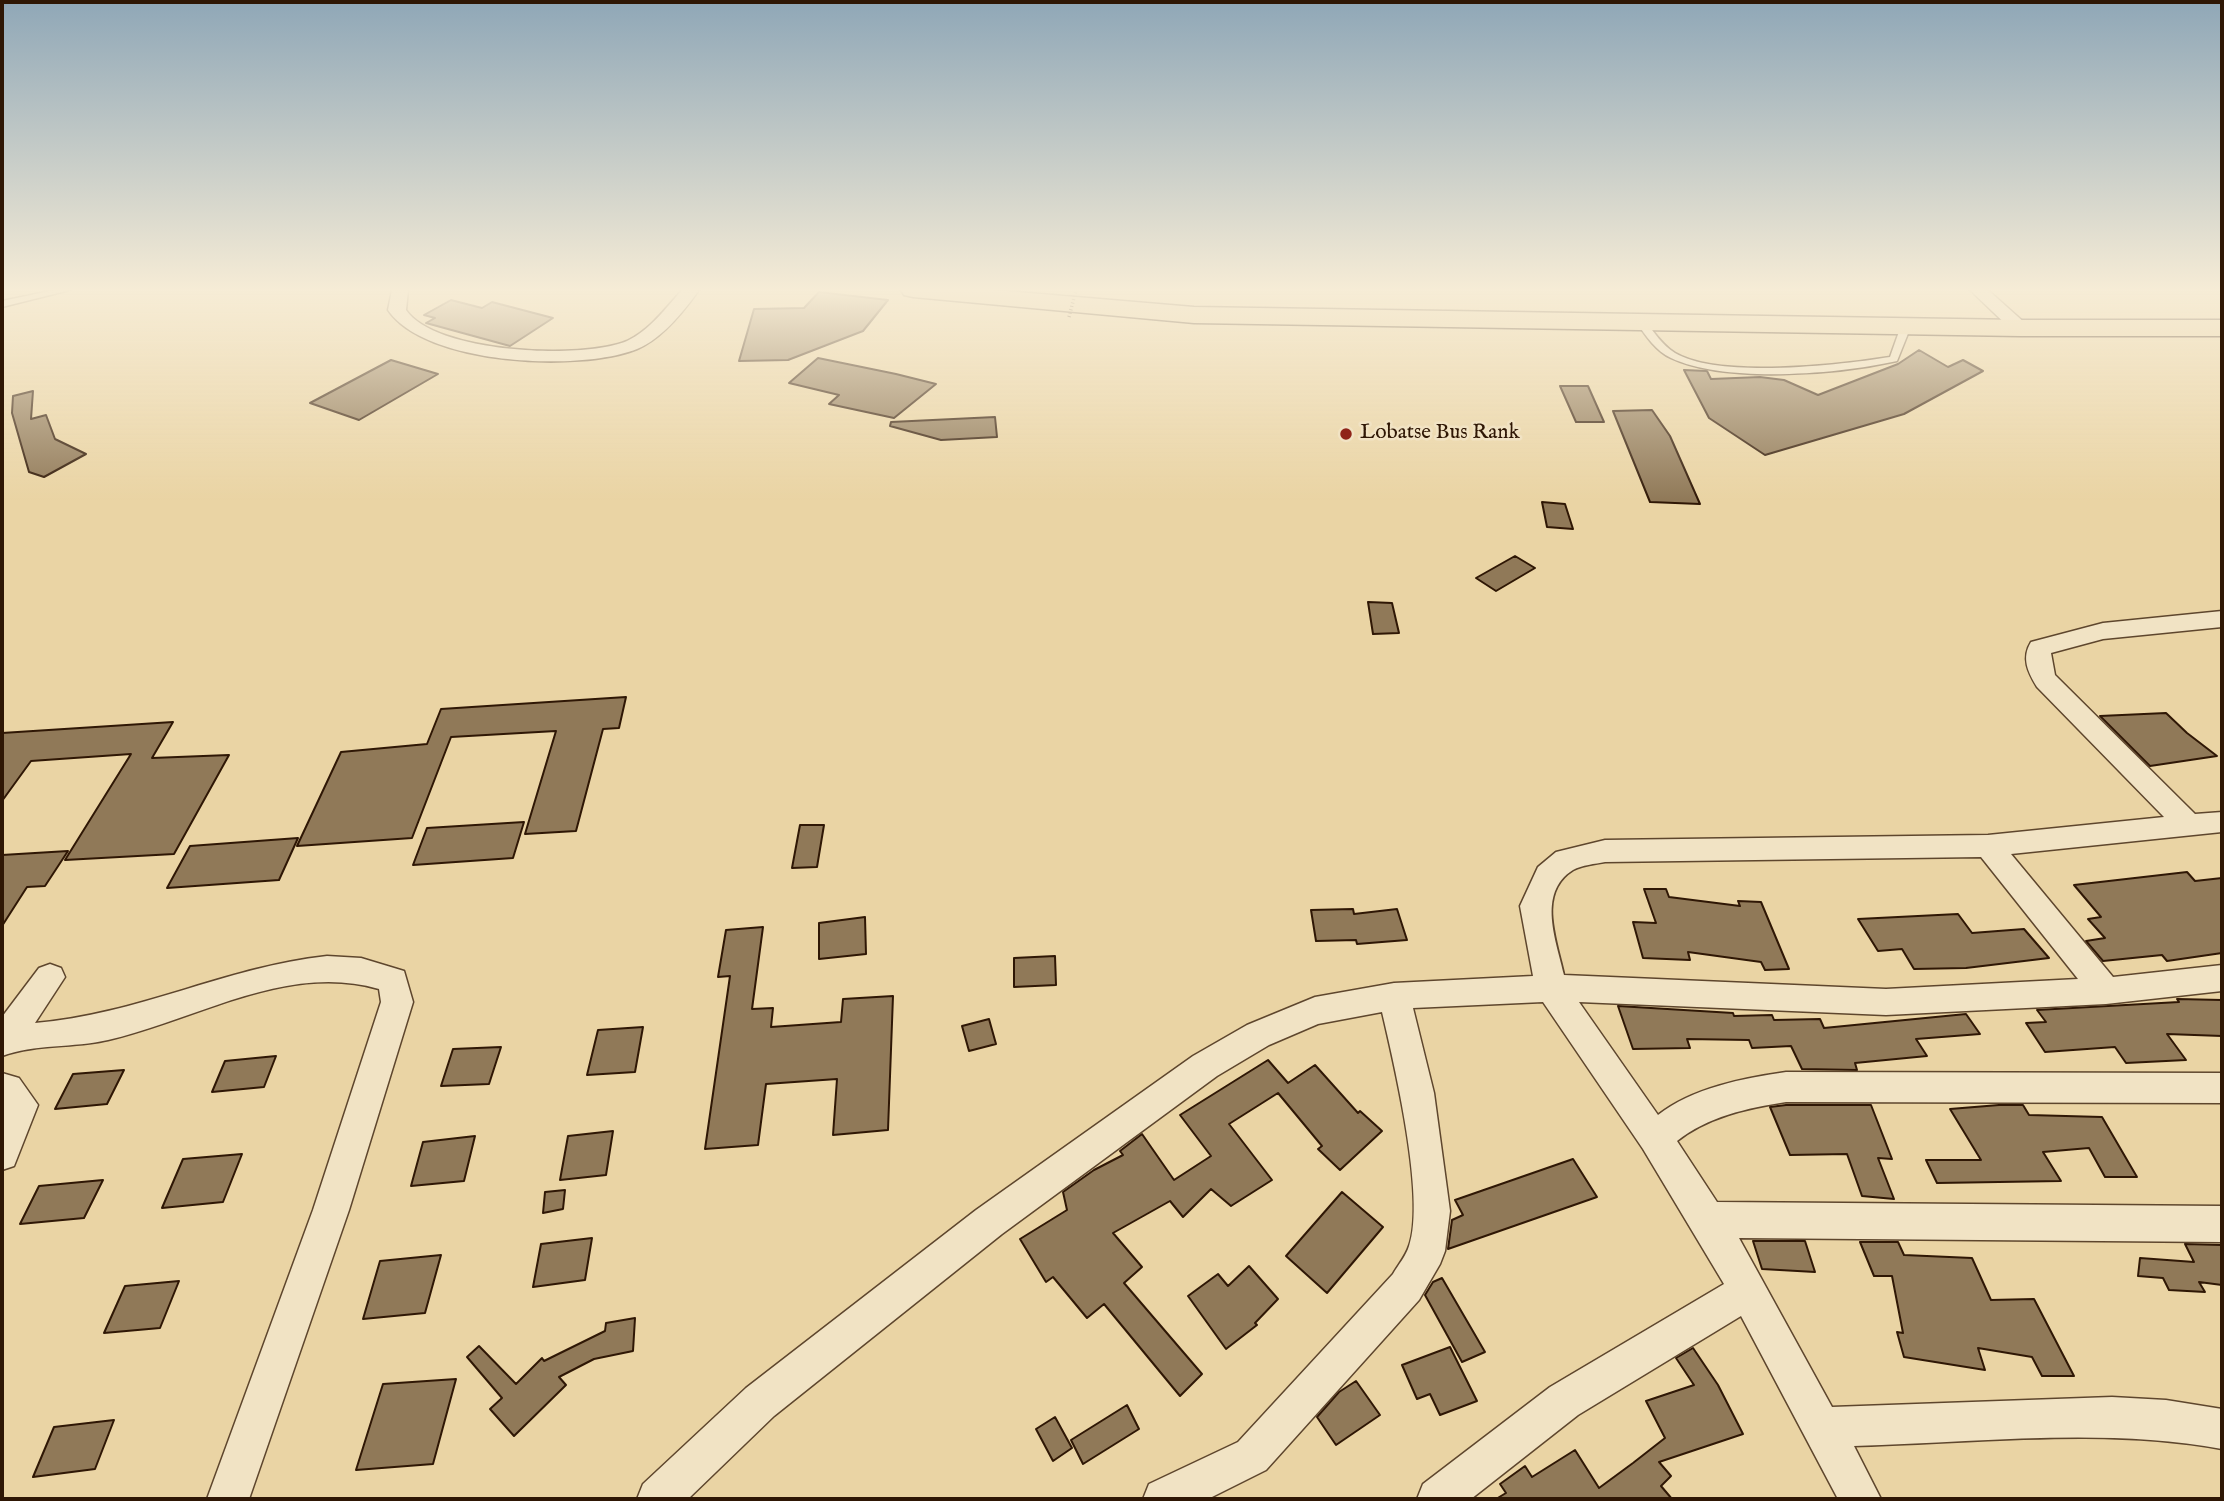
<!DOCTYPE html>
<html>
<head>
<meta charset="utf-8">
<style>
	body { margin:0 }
	#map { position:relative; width:2224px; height:1501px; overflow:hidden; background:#ead4a4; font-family:"IM FELL English",serif }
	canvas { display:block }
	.frame { position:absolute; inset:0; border:4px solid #2f1705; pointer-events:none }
</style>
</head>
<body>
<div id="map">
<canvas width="2224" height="1501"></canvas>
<div class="frame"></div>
</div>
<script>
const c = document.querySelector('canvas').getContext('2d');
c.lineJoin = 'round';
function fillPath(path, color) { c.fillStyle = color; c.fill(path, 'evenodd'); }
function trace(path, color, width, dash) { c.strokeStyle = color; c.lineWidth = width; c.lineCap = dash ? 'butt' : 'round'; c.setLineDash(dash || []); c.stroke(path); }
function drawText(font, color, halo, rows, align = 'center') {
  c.font = font + ' "IM FELL English",serif'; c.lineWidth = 5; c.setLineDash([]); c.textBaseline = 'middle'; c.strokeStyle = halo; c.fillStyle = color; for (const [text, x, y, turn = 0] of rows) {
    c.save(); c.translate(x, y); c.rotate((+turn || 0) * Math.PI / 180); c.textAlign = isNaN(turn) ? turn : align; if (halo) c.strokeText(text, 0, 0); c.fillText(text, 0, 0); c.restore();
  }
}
const building = new Path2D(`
	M 819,292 L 888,300 L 863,331 L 788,360 L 739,361 L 754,309 L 804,308 Z
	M 451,300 L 482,308 L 492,302 L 553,318 L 510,346 L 426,323 L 435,318 L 424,315 Z
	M 1919,350 L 1948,367 L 1963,360 L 1983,371 L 1904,414 L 1765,455 L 1709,418 L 1684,370 L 1707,371 L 1711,379 L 1760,377 L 1784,380 L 1818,395 L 1898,364 Z
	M 818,358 L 896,374 L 936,384 L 894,418 L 829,404 L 839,395 L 789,383 Z
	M 391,360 L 438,374 L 359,420 L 310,403 Z
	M 1560,386 L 1588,386 L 1604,422 L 1576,422 Z
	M 33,391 L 31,419 L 46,415 L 55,439 L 86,454 L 44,477 L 29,472 L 12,413 L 13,396 Z
	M 1652,410 L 1670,436 L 1700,504 L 1650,502 L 1613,411 Z
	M 995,417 L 997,437 L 941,440 L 890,426 L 891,422 Z
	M 1542,502 L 1565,504 L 1573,529 L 1547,527 Z
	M 1515,556 L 1535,568 L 1496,591 L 1476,578 Z
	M 1368,602 L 1392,603 L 1399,633 L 1373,634 Z
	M 626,697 L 619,728 L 603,729 L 576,831 L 525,834 L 556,731 L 451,737 L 412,838 L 297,846 L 341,752 L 427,744 L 441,709 Z
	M 2166,713 L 2187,733 L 2217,756 L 2150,766 L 2100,716 Z
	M 173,722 L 152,758 L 229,755 L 174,854 L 65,860 L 131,754 L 31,761 L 2,801 L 2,733 Z
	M 524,822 L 513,858 L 413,865 L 427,828 Z
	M 800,825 L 824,825 L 817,867 L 792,868 Z
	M 298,838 L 279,880 L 167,888 L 190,846 Z
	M 68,851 L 45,886 L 27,887 L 2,926 L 2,855 Z
	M 2187,872 L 2195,881 L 2222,878 L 2222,953 L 2167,961 L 2162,955 L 2103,961 L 2086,941 L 2105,938 L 2088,919 L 2101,917 L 2074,885 Z
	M 1644,889 L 1666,889 L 1669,897 L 1740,906 L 1738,901 L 1761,902 L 1789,969 L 1765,970 L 1761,962 L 1688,952 L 1690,960 L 1643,958 L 1633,922 L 1656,923 Z
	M 1353,909 L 1354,914 L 1397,909 L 1407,940 L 1357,944 L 1356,940 L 1316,941 L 1311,910 Z
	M 1958,914 L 1972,933 L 2024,929 L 2049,958 L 1966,968 L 1914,969 L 1902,949 L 1878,951 L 1858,919 Z
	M 865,917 L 866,954 L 819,959 L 819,923 Z
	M 763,927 L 752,1009 L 773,1008 L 771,1027 L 841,1022 L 843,999 L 893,996 L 888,1130 L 833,1135 L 837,1079 L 766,1084 L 758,1145 L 705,1149 L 730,976 L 718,977 L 726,930 Z
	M 1055,956 L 1056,985 L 1014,987 L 1014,958 Z
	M 2177,999 L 2222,1000 L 2222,1036 L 2167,1034 L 2186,1060 L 2126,1063 L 2115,1047 L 2045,1052 L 2026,1023 L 2046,1022 L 2037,1010 L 2179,1002 Z
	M 1618,1006 L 1733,1013 L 1734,1016 L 1772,1015 L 1774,1020 L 1820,1019 L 1824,1028 L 1966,1014 L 1980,1034 L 1916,1039 L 1927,1056 L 1855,1063 L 1857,1070 L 1802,1069 L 1791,1046 L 1752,1048 L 1749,1040 L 1687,1039 L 1690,1048 L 1633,1049 Z
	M 989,1019 L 996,1044 L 969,1051 L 962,1026 Z
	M 643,1027 L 635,1072 L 587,1075 L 598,1030 Z
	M 501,1047 L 489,1084 L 441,1086 L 453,1049 Z
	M 276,1056 L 264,1087 L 212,1092 L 225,1061 Z
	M 1268,1060 L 1288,1083 L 1315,1065 L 1358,1113 L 1360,1111 L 1382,1131 L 1340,1170 L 1318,1149 L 1322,1146 L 1278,1093 L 1229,1124 L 1272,1180 L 1231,1206 L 1211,1189 L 1183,1217 L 1170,1201 L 1113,1233 L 1142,1267 L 1124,1283 L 1202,1374 L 1180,1396 L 1104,1304 L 1087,1318 L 1053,1277 L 1046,1282 L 1020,1239 L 1067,1210 L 1063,1192 L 1094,1170 L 1123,1155 L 1120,1151 L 1142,1134 L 1174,1180 L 1211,1156 L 1180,1115 Z
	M 124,1070 L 107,1104 L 55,1109 L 73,1074 Z
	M 1786,1105 L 1871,1105 L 1892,1159 L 1878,1158 L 1894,1199 L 1862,1196 L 1847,1154 L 1790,1155 L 1770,1107 Z
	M 1999,1105 L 2023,1105 L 2029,1115 L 2102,1117 L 2137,1177 L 2105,1177 L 2089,1148 L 2043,1152 L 2061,1181 L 1937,1183 L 1926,1160 L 1981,1160 L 1950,1109 Z
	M 613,1131 L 606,1175 L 560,1180 L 568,1136 Z
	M 475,1136 L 464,1181 L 411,1186 L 423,1142 Z
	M 242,1154 L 223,1202 L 162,1208 L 183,1159 Z
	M 1573,1159 L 1597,1197 L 1448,1249 L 1452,1220 L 1463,1215 L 1455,1200 Z
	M 103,1180 L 84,1218 L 20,1224 L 39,1186 Z
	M 565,1190 L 563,1209 L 543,1213 L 545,1192 Z
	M 1342,1192 L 1383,1227 L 1327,1293 L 1286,1256 Z
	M 592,1238 L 585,1280 L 533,1287 L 541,1244 Z
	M 1753,1241 L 1805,1241 L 1815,1272 L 1762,1269 Z
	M 1860,1242 L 1898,1242 L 1904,1255 L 1972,1258 L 1991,1300 L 2034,1299 L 2074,1376 L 2042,1376 L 2032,1357 L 1978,1348 L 1985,1370 L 1904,1357 L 1897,1332 L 1903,1333 L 1892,1276 L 1874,1276 Z
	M 2185,1244 L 2222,1245 L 2222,1285 L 2199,1282 L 2205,1292 L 2169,1290 L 2163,1278 L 2138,1276 L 2140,1258 L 2194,1262 Z
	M 441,1255 L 425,1313 L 363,1319 L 380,1261 Z
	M 1249,1266 L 1278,1299 L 1255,1323 L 1257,1325 L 1226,1349 L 1188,1296 L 1218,1274 L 1228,1286 Z
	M 1442,1278 L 1485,1352 L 1462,1362 L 1425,1295 L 1433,1282 Z
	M 179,1281 L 160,1328 L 104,1333 L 125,1286 Z
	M 635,1318 L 633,1351 L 594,1359 L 559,1377 L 566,1385 L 514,1436 L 490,1409 L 502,1398 L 467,1357 L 479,1346 L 516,1384 L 542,1358 L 544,1361 L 605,1331 L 606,1323 Z
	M 1450,1347 L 1477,1401 L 1440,1415 L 1430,1394 L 1417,1399 L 1402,1365 Z
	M 1693,1348 L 1718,1385 L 1743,1434 L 1659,1462 L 1671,1476 L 1661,1486 L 1672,1499 L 1496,1499 L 1506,1493 L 1500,1484 L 1525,1466 L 1532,1477 L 1575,1450 L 1599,1488 L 1633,1463 L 1665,1438 L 1646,1401 L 1694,1385 L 1676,1358 Z
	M 456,1379 L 433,1464 L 356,1470 L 383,1384 Z
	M 1356,1381 L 1380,1415 L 1336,1445 L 1317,1417 L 1339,1392 Z
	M 1127,1405 L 1139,1429 L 1083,1464 L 1071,1440 Z
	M 1055,1417 L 1072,1448 L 1053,1461 L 1036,1429 Z
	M 114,1420 L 95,1469 L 33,1477 L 54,1427 Z`);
fillPath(building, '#907958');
trace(building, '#2f1705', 2);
const lane = new Path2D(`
	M 55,290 L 70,290 L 2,307 L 2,301 Z
	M 1639,321 L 1645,321 C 1654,332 1662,345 1675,353 C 1719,379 1840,365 1890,357 L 1901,326 L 1906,323 L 1911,326 L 1897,361 C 1839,374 1726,384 1671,358 C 1656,351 1646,336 1637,323 Z`);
const street = new Path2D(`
	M 392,290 L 408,290 L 406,310 C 435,353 582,360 627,341 C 650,330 666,308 682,290 L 699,290 C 684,311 662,339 637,349 C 580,372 425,365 388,310 Z
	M 1970,290 L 1988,290 L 2026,324 L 2029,328 L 2026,332 L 2014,332 Z
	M 2222,611 L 2222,627 L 2103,639 L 2051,653 L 2055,675 L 2195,814 L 2222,812 L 2222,832 L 2011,854 L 2113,977 L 2222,965 L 2222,991 L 2106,1004 L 1886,1015 L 1579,1002 L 1658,1115 C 1692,1088 1744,1078 1786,1072 L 2222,1073 L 2222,1103 L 1786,1102 C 1747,1108 1707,1117 1677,1141 L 1717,1202 L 2222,1206 L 2222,1242 L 1739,1238 L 1832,1407 L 2112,1397 L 2166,1400 L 2222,1409 L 2222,1449 C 2102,1427 1975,1443 1854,1446 L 1881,1499 L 1838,1499 L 1741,1316 L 1578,1415 L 1471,1499 L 1417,1499 L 1423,1484 L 1550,1387 L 1724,1284 L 1643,1149 L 1543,1002 L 1413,1008 L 1434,1093 L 1450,1211 L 1445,1251 L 1440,1264 L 1419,1300 L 1266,1470 L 1208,1499 L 1143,1499 L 1149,1484 L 1238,1442 L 1393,1274 C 1398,1265 1406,1256 1409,1246 C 1426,1199 1394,1063 1382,1012 L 1318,1024 L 1269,1045 L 1217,1076 L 1002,1234 L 774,1416 L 688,1499 L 637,1499 L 643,1484 L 746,1388 L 976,1210 L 1193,1056 L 1247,1025 L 1315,997 L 1394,983 L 1533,976 L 1520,906 L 1538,867 L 1556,852 L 1605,840 L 1988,835 L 2164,817 L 2037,687 C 2028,672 2021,658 2031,642 L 2103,623 ZM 1981,857 L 2078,979 L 1886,989 L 1564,975 C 1557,942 1536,893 1573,870 C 1582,865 1595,864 1605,862 Z
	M 327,956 L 361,958 L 404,971 L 413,1002 L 349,1210 L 249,1499 L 207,1499 L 313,1210 L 381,1002 L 379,989 C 287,962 196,1020 108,1040 C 74,1048 34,1044 2,1056 L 2,1017 L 39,968 L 50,964 L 61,968 L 65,977 L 35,1023 C 136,1015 226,967 327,956 Z
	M 2,1073 L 19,1078 L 38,1105 L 14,1166 L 2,1170 Z`);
const primary = new Path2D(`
	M 901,290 L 994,290 L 1194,307 L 2020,320 L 2222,320 L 2222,336 L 2020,336 L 1194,323 L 913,297 L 904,295 Z`);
trace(lane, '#5e462d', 3);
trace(street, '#5e462d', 3);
trace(primary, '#2f1705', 3);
fillPath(lane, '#f1e3c4');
fillPath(street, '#f1e3c4');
fillPath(primary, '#ead4a4');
trace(new Path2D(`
	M 1069,317 L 1076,290`), '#2f1705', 3.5, [1, 2.5]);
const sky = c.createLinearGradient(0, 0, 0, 500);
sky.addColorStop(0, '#8fa7b7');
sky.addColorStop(0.58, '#f6ecd6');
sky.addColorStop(1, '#f6ecd600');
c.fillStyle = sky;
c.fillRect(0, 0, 2224, 500);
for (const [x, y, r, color] of [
	[1346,434,7,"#8f2418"]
]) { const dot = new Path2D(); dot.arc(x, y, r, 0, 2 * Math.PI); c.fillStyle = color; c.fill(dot); trace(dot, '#f1e3c4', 2.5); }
drawText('21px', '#2f1705', '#f1e3c4', [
	["Lobatse Bus Rank",1360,434]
], 'left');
</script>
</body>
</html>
